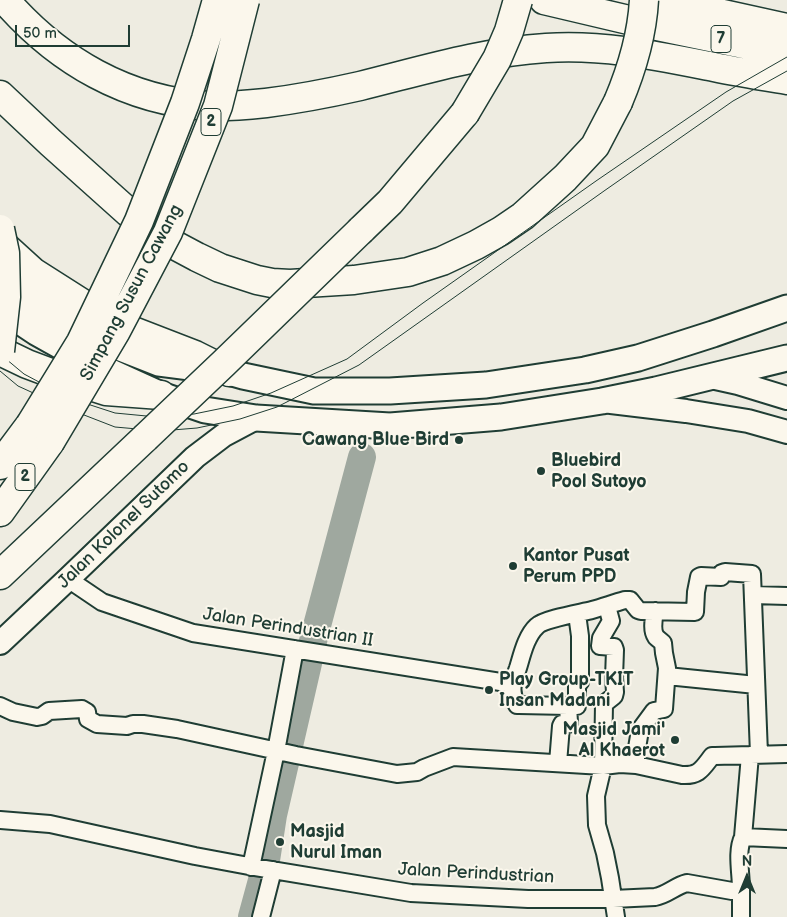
<!DOCTYPE html>
<html>
<head>
<meta charset="utf-8">
<style>
	body { margin:0 }
	#map { position:relative; width:787px; height:917px; overflow:hidden; background:#eeece1; font-family:"Balsamiq Sans",sans-serif }
	canvas { display:block }
	.north { position:absolute; left:722px; top:852px; width:50px; height:50px; -webkit-text-stroke:4px #fbf7ec; paint-order:stroke; rotate:0deg; font-size:14px; font-weight:700; line-height:20px; text-align:center; color:#1f3d34 }
	.north::after { content:''; display:block; margin:auto; width:18px; height:22px; background:#1f3d34; clip-path:polygon(50% 0,100% 100%,50% 72%,0 100%) }
	.scale { position:absolute; left:15px; top:25px; width:115px; height:22px; box-sizing:border-box; border:2px solid #1f3d34; border-top:0; padding-left:6px; font-size:15px; line-height:18px; white-space:nowrap; color:#1f3d34; -webkit-text-stroke:4px #fbf7ec; paint-order:stroke }
</style>
</head>
<body>
<div id="map">
<canvas width="787" height="917"></canvas>
<div class="north">N</div>
<div class="scale">50 m</div>
</div>
<script>
const c = document.querySelector('canvas').getContext('2d');
c.lineJoin = 'round';
function trace(path, color, width, dash) { c.strokeStyle = color; c.lineWidth = width; c.lineCap = dash ? 'butt' : 'round'; c.setLineDash(dash || []); c.stroke(path); }
function drawText(font, color, halo, rows, align = 'center') {
  c.font = font + ' "Balsamiq Sans",sans-serif'; c.lineWidth = 4; c.setLineDash([]); c.textBaseline = 'middle'; c.strokeStyle = halo; c.fillStyle = color; for (const [text, x, y, turn = 0] of rows) {
    c.save(); c.translate(x, y); c.rotate((+turn || 0) * Math.PI / 180); c.textAlign = isNaN(turn) ? turn : align; if (halo) c.strokeText(text, 0, 0); c.fillText(text, 0, 0); c.restore();
  }
}
trace(new Path2D(`
	M 252,917 L 264,873 L 273,815 L 314,637 L 362,457`), '#9fa89f', 28);
const street = new Path2D(`
	M 68,579 L 102,602 L 193,633 L 513,684
	M 753,595 L 787,596
	M 607,606 L 611,621 L 601,638 L 600,646 L 614,647 L 615,650 L 614,678 L 615,692 L 614,696 L 604,704 L 603,766 L 596,796 L 597,825 L 605,853 L 610,878 L 616,917
	M 667,676 L 756,685
	M 0,706 L 13,712 L 37,717 L 42,716 L 49,711 L 82,709 L 87,712 L 88,719 L 97,724 L 127,726 L 133,724 L 143,724 L 177,729 L 296,755 L 397,774 L 417,772 L 424,768 L 453,757 L 603,766 L 620,764 L 636,765 L 682,775 C 699,776 702,769 712,756 L 715,756 L 787,754
	M 568,706 L 577,706 L 577,685 L 580,682 L 580,636 L 577,614
	M 558,763 L 561,726 L 562,724 L 569,724 L 569,722 L 568,706 L 519,705 L 517,705 C 509,691 513,682 518,668 C 522,655 526,636 537,626 C 544,619 580,613 592,610 C 603,607 614,603 625,600 L 630,600 L 638,610 L 641,611 L 695,612 L 696,592 L 699,577 L 701,576 L 721,577 L 722,573 L 725,572 L 752,574 L 759,754
	M 636,765 L 636,754 L 640,730 L 654,711 L 664,709 L 667,668 L 664,653 L 663,643 C 661,641 658,639 656,637 C 651,630 654,618 655,611
	M 0,820 L 50,824 L 195,856 L 254,867 L 411,893 L 528,899 L 613,899 L 655,897 C 667,895 675,886 687,883 L 732,891 L 741,891
	M 743,837 L 787,839
	M 251,867 L 276,751 L 295,649
	M 261,917 L 273,870
	M 741,917 C 741,908 741,898 741,889 C 741,872 736,852 743,837 L 750,755`);
const secondary = new Path2D(`
	M 711,377 L 738,383 L 787,398
	M 611,402 L 686,411 L 748,421 L 787,432
	M 0,643 L 68,579 L 195,457 L 224,435 L 256,418`);
const primary = new Path2D(`
	M 0,279 L 53,315 L 98,339 L 159,363 L 229,372 L 243,376 L 314,391 L 390,391 L 486,385 L 585,370 L 638,358 L 713,334 L 787,308
	M 0,308 L 36,332 L 95,365 L 161,395 L 205,410 L 256,418 L 390,426 L 501,417 L 602,401 L 656,390 L 787,358`);
const highway = new Path2D(`
	M 5,0 C 58,61 127,101 209,106 C 228,107 247,105 266,103 C 298,99 329,93 360,86 C 421,71 482,52 546,48 C 603,44 658,56 714,67 C 738,72 763,76 787,80
	M 544,0 L 633,21 L 787,53
	M 659,0 L 787,28
	M 0,95 L 51,143 L 128,212 L 167,241 L 197,257 L 220,268 L 257,280 L 272,283 L 290,284 L 354,280 L 408,272 L 442,261 L 476,245 L 501,231 L 523,216 L 565,178 L 595,146 L 618,102
	M 361,230 L 390,202 L 465,113
	M 0,242 L 33,272 L 110,321 L 120,326 L 195,355 L 229,372
	M 0,351 L 27,364 L 59,376 L 106,391 L 161,395
	M 0,465 L 30,425
	M 0,512 L 50,442
	M 0,575 L 145,438`);
trace(street, '#1f3d34', 20);
trace(secondary, '#1f3d34', 26);
trace(primary, '#1f3d34', 29);
trace(highway, '#1f3d34', 31);
trace(street, '#fbf7ec', 16);
trace(secondary, '#fbf7ec', 22);
trace(primary, '#fbf7ec', 25);
trace(highway, '#fbf7ec', 28);
trace(new Path2D(`
	M 0,354 L 24,374 L 69,398 L 115,413 L 157,417 L 194,414 L 233,406 L 271,393 L 347,359 L 423,303 L 596,181 L 726,92 L 766,69 L 787,57
	M 0,371 L 18,386 L 66,408 L 115,427 L 160,431 L 197,428 L 240,419 L 277,407 L 359,365 L 604,191 L 733,101 L 787,71`), '#1f3d34', 1);
const highwayBridge = new Path2D(`
	M 618,102 C 632,69 642,36 644,0
	M 465,113 L 497,59 L 509,31 L 518,0
	M 0,229 L 5,253 L 6,297 L 0,351
	M 30,425 L 81,342 L 139,221 L 185,103 L 206,39 L 217,0
	M 145,438 L 224,363 L 361,230
	M 50,442 L 116,331 L 168,232 L 218,106 L 245,0`);
trace(highwayBridge, '#1f3d34', 31, []);
trace(highwayBridge, '#fbf7ec', 28);
for (const [x, y, r, color] of [
	[459,440,5,"#1f3d34"],
	[541,471,5,"#1f3d34"],
	[513,566,5,"#1f3d34"],
	[489,690,5,"#1f3d34"],
	[675,740,5,"#1f3d34"],
	[280,842,5,"#1f3d34"]
]) { const dot = new Path2D(); dot.arc(x, y, r, 0, 2 * Math.PI); c.fillStyle = color; c.fill(dot); trace(dot, '#fbf7ec', 2); }
for (const [x, y, w] of [
	[721,39,20],
	[211,122,20],
	[25,477,20]
]) { const box = new Path2D(); box.roundRect(x - w / 2, y - 13.5, w, 27, 4); c.fillStyle = '#fbf7ec'; c.fill(box); trace(box, '#1f3d34', 1); }
drawText('bold 16px', '#1f3d34', null, [
	["7",721,39],
	["2",211,122],
	["2",25,477]
]);
drawText('18px', '#1f3d34', '#fbf7ec', [
	["Simpang Susun Cawang",132,293,-62],
	["Jalan Kolonel Sutomo",124,525,-44],
	["Jalan Perindustrian II",288,628,9],
	["Jalan Perindustrian",476,874,3]
]);
drawText('bold 18px', '#1f3d34', '#fbf7ec', [
	["Cawang Blue Bird",449,440,"right"],
	["Bluebird",551,461],
	["Pool Sutoyo",551,482],
	["Kantor Pusat",523,556],
	["Perum PPD",523,577],
	["Play Group-TKIT",499,680],
	["Insan Madani",499,701],
	["Masjid Jami'",665,730,"right"],
	["Al Khaerot",665,751,"right"],
	["Masjid",290,832],
	["Nurul Iman",290,853]
], 'left');
</script>
</body>
</html>
